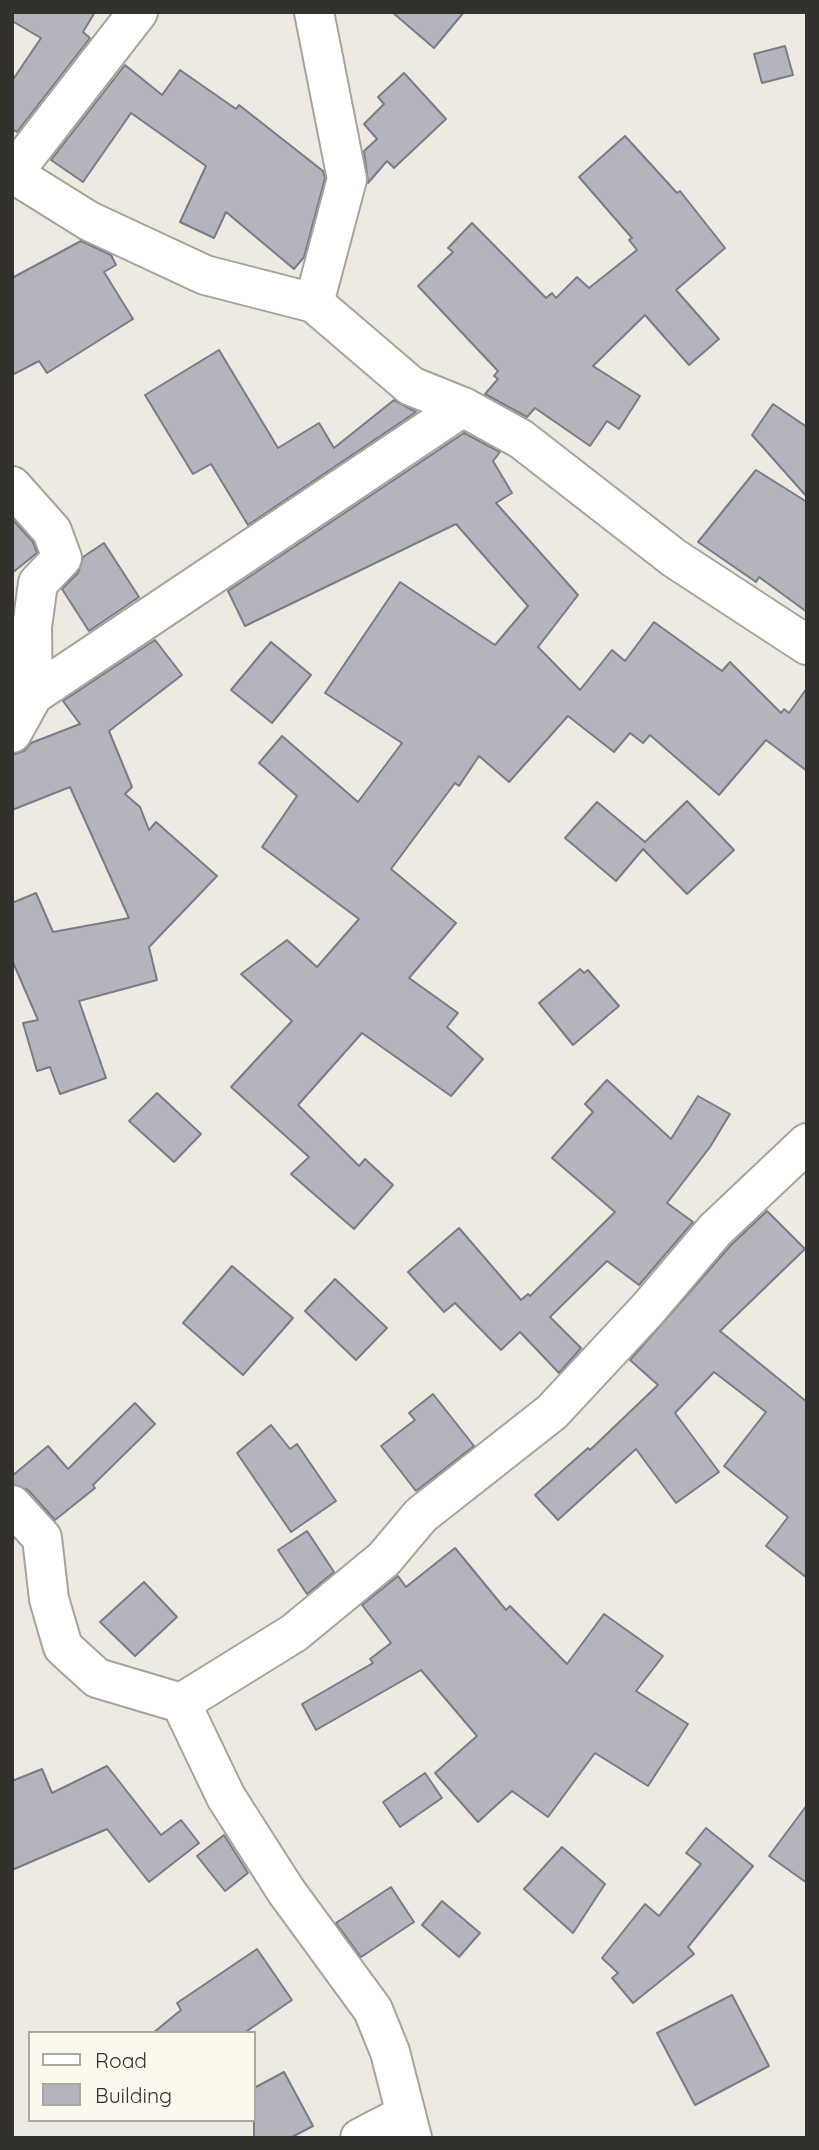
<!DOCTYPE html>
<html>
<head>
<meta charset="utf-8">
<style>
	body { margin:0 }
	#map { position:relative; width:819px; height:2150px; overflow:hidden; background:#eeeae1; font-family:Quicksand,sans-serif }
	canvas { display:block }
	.frame { position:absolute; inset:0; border:14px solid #32312d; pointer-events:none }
	.legend { position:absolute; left:28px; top:2031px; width:228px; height:91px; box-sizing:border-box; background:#fbf8ee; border:2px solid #aba8a1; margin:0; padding:9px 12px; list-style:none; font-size:21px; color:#32312d }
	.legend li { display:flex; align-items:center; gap:14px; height:35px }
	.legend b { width:35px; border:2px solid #aba8a1 }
</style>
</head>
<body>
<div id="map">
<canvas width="819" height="2150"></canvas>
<div class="frame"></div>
<ul class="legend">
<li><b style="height:9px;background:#fff"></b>Road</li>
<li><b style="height:19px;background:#b3b4bd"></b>Building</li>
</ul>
</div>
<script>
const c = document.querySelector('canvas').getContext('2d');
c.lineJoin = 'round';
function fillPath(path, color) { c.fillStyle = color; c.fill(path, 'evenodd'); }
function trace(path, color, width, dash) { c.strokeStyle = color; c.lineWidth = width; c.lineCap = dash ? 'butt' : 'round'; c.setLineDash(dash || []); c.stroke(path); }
const building = new Path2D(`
	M 12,12 L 95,12 L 83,32 L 90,38 L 17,132 L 12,129 L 12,81 L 41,38 L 12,21 Z
	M 392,12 L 464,12 L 434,48 Z
	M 785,46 L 793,75 L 762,83 L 754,54 Z
	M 125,65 L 162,95 L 180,70 L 236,109 L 239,105 L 323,171 L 325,178 L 304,257 L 294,269 L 226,212 L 214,238 L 180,222 L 206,166 L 131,113 L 83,182 L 51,160 Z
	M 404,73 L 446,119 L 394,168 L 387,161 L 368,183 L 364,151 L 377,139 L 364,124 L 384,104 L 378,97 Z
	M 625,136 L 677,193 L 680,191 L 725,248 L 676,290 L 719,339 L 689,365 L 645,315 L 593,366 L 640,396 L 619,429 L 607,421 L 590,446 L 535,408 L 527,417 L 485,394 L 498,379 L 494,376 L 498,371 L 418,286 L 453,252 L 448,248 L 472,223 L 546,298 L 552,293 L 556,298 L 577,277 L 589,288 L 637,250 L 629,240 L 632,238 L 579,177 Z
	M 81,241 L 111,255 L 116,265 L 104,272 L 133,319 L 47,373 L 39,361 L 12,375 L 12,278 Z
	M 219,350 L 278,448 L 319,423 L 334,448 L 394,400 L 416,412 L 248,525 L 211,464 L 193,474 L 145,395 Z
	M 773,404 L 807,427 L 807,497 L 752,435 Z
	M 464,433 L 500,452 L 493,461 L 512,493 L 496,503 L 578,595 L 538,647 L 580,690 L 612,650 L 625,661 L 654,622 L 722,671 L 730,662 L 781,713 L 784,709 L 789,713 L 807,688 L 807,771 L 766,740 L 719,795 L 650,735 L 643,743 L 630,733 L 614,752 L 568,716 L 509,782 L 479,756 L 459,786 L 455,783 L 391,869 L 456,923 L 409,978 L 458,1013 L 447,1027 L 483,1059 L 451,1096 L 362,1033 L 298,1105 L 359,1166 L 365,1159 L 393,1185 L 354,1229 L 291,1174 L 309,1157 L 231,1087 L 292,1021 L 241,974 L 287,940 L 317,967 L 359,919 L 262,847 L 297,796 L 259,763 L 282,736 L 358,802 L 402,743 L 325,693 L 400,582 L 495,645 L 528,606 L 456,524 L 245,626 L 228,591 Z
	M 756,470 L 807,502 L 807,612 L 759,577 L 756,582 L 698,542 Z
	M 12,519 L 33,542 L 37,553 L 12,573 Z
	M 104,543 L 139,597 L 89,631 L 62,589 L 78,573 L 83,557 Z
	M 155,640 L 182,675 L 109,731 L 132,787 L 125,794 L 140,807 L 149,830 L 156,822 L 217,876 L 149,947 L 157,980 L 79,1001 L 106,1078 L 60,1094 L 50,1067 L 37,1071 L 23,1023 L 38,1020 L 12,960 L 12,903 L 36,893 L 53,932 L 129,918 L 70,787 L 12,810 L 12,755 L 24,751 L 31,743 L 80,724 L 63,701 Z
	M 271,642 L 311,675 L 272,723 L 231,690 Z
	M 687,801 L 734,850 L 687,894 L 643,849 L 616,881 L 565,838 L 597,802 L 645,842 Z
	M 580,969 L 584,973 L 588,970 L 619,1006 L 573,1045 L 539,1003 Z
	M 607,1080 L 671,1139 L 698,1096 L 730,1114 L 710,1147 L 667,1203 L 693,1222 L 639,1285 L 607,1261 L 550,1317 L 581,1348 L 559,1373 L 520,1332 L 501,1350 L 455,1303 L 444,1312 L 408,1272 L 459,1228 L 521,1300 L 528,1294 L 530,1296 L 615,1212 L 552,1158 L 593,1112 L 585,1104 Z
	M 157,1093 L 201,1134 L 174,1162 L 129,1121 Z
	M 767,1211 L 805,1249 L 720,1331 L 807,1402 L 807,1578 L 766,1546 L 788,1517 L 724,1466 L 766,1412 L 714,1372 L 675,1413 L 719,1472 L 676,1503 L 636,1449 L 558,1520 L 535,1495 L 588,1448 L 590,1450 L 658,1385 L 630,1360 L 731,1245 Z
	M 232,1266 L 293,1318 L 243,1375 L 183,1323 Z
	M 335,1279 L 387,1328 L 356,1360 L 305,1311 Z
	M 433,1394 L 474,1446 L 416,1491 L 381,1446 L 415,1420 L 409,1413 Z
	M 135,1403 L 155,1424 L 93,1485 L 95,1488 L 55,1520 L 28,1490 L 12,1484 L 12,1476 L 48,1446 L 68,1469 Z
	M 271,1425 L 290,1449 L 297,1444 L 336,1501 L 291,1532 L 237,1453 Z
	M 307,1531 L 334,1572 L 307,1594 L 278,1550 Z
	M 455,1548 L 506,1610 L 510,1606 L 567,1664 L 604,1614 L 663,1656 L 636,1691 L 688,1724 L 648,1786 L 595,1753 L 548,1817 L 512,1791 L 478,1822 L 435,1773 L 477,1736 L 421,1670 L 316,1730 L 302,1704 L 373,1663 L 370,1659 L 391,1643 L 362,1605 L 398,1576 L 406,1587 Z
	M 144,1582 L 177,1617 L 135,1656 L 100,1622 Z
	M 107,1766 L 161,1835 L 181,1820 L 199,1843 L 149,1882 L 107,1829 L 12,1870 L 12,1781 L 42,1769 L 52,1793 Z
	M 425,1773 L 442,1798 L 400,1827 L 383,1802 Z
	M 807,1805 L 807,1883 L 769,1856 Z
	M 706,1828 L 753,1866 L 688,1947 L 694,1954 L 633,2003 L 612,1978 L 618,1973 L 602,1958 L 645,1904 L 659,1916 L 701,1864 L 686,1853 Z
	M 224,1835 L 248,1873 L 225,1891 L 197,1856 Z
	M 562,1847 L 605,1884 L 573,1933 L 524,1889 Z
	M 391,1887 L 414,1922 L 361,1957 L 336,1923 Z
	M 442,1901 L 480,1933 L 459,1957 L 422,1925 Z
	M 257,1949 L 292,2000 L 244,2033 L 153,2033 L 181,2010 L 177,2003 Z
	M 732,1995 L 769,2066 L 695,2105 L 657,2033 Z
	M 284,2072 L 313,2126 L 290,2138 L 254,2138 L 254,2088 Z`);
fillPath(building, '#b3b4bd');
trace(building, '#7a7b84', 2);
const minor = new Path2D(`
	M 12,173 L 89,221 L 205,275 L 314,303 L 411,386 L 463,407 L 521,439 L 674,558 L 807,645
	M 13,173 L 138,12
	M 314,303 L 347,179 L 314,12
	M 12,486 L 52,531 L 62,558 L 38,583 L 32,627 L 33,695 L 12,733
	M 12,679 L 33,695 L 463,407
	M 12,1505 L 42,1538 L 49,1599 L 63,1647 L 97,1678 L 181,1703 L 294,1633 L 384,1559 L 421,1515 L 552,1412 L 648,1309 L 715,1230 L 807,1143
	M 181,1703 L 226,1797 L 286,1891 L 373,2010 L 390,2052 L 412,2138
	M 360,2138 L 406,2114`);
trace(minor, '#a6a39a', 42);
trace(minor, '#fff', 38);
</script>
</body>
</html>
